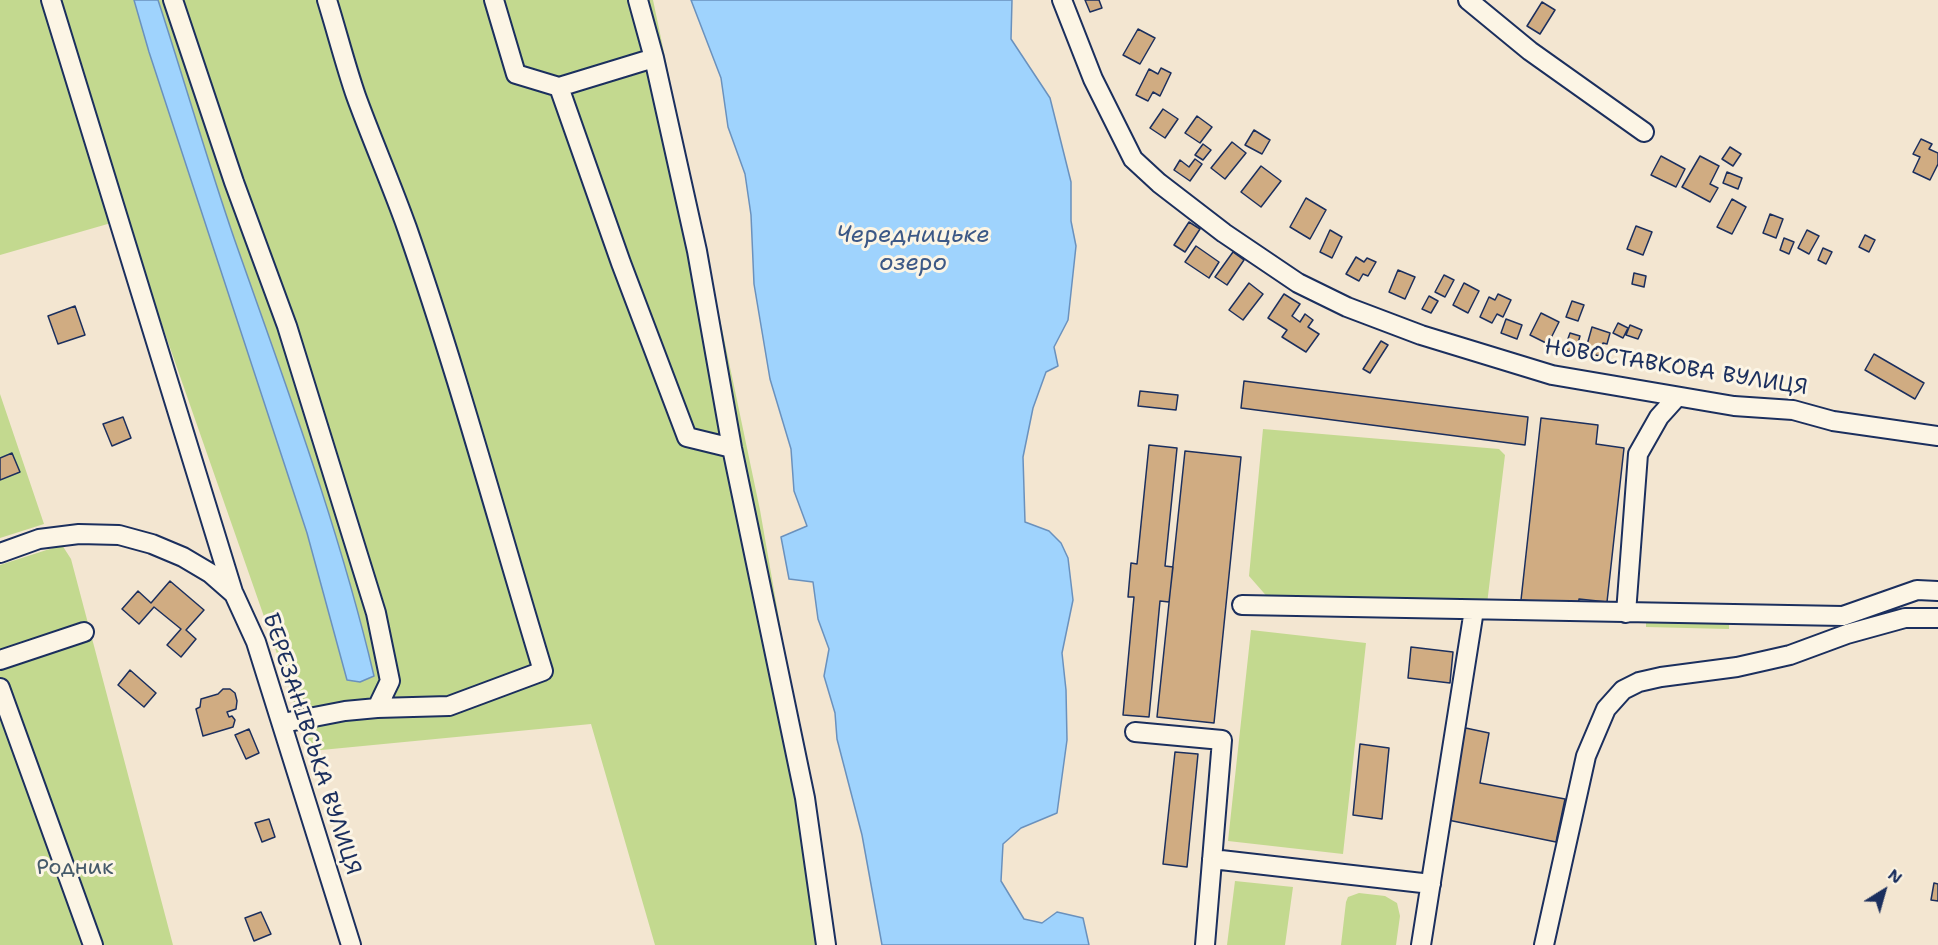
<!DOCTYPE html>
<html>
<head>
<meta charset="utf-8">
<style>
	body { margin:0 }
	#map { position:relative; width:1938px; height:945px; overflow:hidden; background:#f3e6d1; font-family:"Shantell Sans",sans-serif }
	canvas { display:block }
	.north { position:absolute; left:1854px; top:861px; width:60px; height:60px; -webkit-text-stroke:4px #fcf5e5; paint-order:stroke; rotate:37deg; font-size:16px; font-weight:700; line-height:24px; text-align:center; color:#1b2f5e }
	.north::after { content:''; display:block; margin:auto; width:21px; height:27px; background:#1b2f5e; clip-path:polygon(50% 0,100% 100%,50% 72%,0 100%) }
</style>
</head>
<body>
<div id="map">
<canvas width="1938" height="945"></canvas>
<div class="north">N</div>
</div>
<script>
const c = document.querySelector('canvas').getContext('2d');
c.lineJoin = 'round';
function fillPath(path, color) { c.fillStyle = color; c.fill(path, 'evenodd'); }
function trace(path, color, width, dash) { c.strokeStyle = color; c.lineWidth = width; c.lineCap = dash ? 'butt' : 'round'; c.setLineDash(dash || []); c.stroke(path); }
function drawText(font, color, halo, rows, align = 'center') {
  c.font = font + ' "Shantell Sans",sans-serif'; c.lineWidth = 6; c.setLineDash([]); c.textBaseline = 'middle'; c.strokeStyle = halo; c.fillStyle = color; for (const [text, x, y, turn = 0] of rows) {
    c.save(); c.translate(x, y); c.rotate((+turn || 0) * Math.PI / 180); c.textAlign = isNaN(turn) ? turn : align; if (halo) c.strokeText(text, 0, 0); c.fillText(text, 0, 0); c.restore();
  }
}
fillPath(new Path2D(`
	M 0,0 L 653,0 L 760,510 L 836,945 L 655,945 L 591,724 L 311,751 L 125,219 L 0,255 Z
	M 0,394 L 44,524 L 0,538 Z
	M 1263,429 L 1499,449 L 1505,455 L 1487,604 L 1270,600 L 1249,576 Z
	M 62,545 L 71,559 L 173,945 L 0,945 L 0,565 Z
	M 1646,621 L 1729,622 L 1729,629 L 1646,627 Z
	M 1251,630 L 1366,643 L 1343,854 L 1228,841 Z
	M 1235,881 L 1293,887 L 1285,945 L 1227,945 Z
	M 1359,893 L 1385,896 L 1397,903 L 1400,916 L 1396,945 L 1341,945 L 1346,902 L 1348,897 Z`), '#c3d98f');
const water = new Path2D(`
	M 134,0 L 158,0 C 184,79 207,160 234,238 C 285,383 339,527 374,676 L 360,682 L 347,680 L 307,533 L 149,52 Z
	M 691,0 L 1012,0 L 1011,39 L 1050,98 L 1071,182 L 1071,221 L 1076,246 L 1068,320 L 1054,347 L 1058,366 L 1046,372 L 1033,408 L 1023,457 L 1025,522 L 1049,531 L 1061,543 L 1068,558 L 1073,600 L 1062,653 L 1066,690 L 1067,740 L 1057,813 L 1021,828 L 1003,844 L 1001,881 L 1024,919 L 1042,923 L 1057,912 L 1083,918 L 1089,945 L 882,945 L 862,835 L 837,739 L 835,713 L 824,676 L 829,649 L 818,619 L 813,582 L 789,579 L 781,537 L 807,526 L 794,491 L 791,449 L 770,379 L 754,284 L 751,215 L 745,174 L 728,127 L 721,78 Z`);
fillPath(water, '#9fd3fd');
trace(water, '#6a91bd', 1.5);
const building = new Path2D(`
	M 1085,0 L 1099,0 L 1102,8 L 1090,12 Z
	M 1542,2 L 1555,10 L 1540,34 L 1527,26 Z
	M 1138,29 L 1155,38 L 1140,64 L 1123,55 Z
	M 1161,68 L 1171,73 L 1160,96 L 1153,92 L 1148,101 L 1136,95 L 1149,69 L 1158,74 Z
	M 1163,109 L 1178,119 L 1165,138 L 1150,128 Z
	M 1197,116 L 1212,127 L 1200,143 L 1185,133 Z
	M 1254,130 L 1270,140 L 1262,154 L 1245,145 Z
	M 1921,139 L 1932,144 L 1929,149 L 1938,153 L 1938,164 L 1930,180 L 1913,172 L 1920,157 L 1913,154 Z
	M 1232,142 L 1246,153 L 1225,179 L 1211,168 Z
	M 1203,144 L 1211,150 L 1203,160 L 1195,155 Z
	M 1730,147 L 1741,154 L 1733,166 L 1722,159 Z
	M 1661,156 L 1685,169 L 1676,187 L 1651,175 Z
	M 1700,156 L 1719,166 L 1710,184 L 1718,188 L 1710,202 L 1682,187 Z
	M 1195,159 L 1202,164 L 1190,181 L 1174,170 L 1180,160 L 1189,167 Z
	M 1261,166 L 1281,181 L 1261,207 L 1241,192 Z
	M 1727,172 L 1742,178 L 1738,189 L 1723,183 Z
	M 1306,198 L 1326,210 L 1310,239 L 1290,227 Z
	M 1732,199 L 1746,207 L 1732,234 L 1717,227 Z
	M 1770,214 L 1783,219 L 1776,238 L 1763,233 Z
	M 1189,222 L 1200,229 L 1185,252 L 1174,245 Z
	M 1636,226 L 1652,232 L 1643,255 L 1627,249 Z
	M 1330,230 L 1342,237 L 1332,258 L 1320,252 Z
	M 1807,230 L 1819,236 L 1809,254 L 1798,248 Z
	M 1865,235 L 1875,240 L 1869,252 L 1859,247 Z
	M 1784,238 L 1794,242 L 1789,254 L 1780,250 Z
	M 1196,246 L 1219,262 L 1209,278 L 1185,262 Z
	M 1823,248 L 1832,252 L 1826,264 L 1818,260 Z
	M 1233,252 L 1244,260 L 1227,285 L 1215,277 Z
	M 1356,257 L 1364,262 L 1367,258 L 1376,262 L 1368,276 L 1363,274 L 1359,281 L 1346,274 Z
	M 1398,270 L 1415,277 L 1405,299 L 1389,292 Z
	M 1634,273 L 1646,276 L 1644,287 L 1632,284 Z
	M 1444,275 L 1454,280 L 1445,297 L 1435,292 Z
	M 1249,283 L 1263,294 L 1243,320 L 1229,310 Z
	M 1464,283 L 1479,291 L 1468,313 L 1453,305 Z
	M 1284,294 L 1300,304 L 1292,316 L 1300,322 L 1305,314 L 1313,320 L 1308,327 L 1319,334 L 1306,352 L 1282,337 L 1287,330 L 1268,318 Z
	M 1498,294 L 1511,300 L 1503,317 L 1497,314 L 1492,323 L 1480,317 L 1489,297 L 1495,300 Z
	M 1429,296 L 1438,301 L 1431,313 L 1422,309 Z
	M 1572,301 L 1584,305 L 1578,321 L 1566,317 Z
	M 75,306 L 85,335 L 58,344 L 48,316 Z
	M 1541,313 L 1559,322 L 1548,344 L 1530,335 Z
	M 1506,319 L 1522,325 L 1517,339 L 1501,333 Z
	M 1618,323 L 1628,328 L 1623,338 L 1613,333 Z
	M 1630,325 L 1642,330 L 1638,339 L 1626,335 Z
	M 1592,327 L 1610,333 L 1607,344 L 1603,343 L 1599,356 L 1585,352 Z
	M 1570,333 L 1580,336 L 1575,353 L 1564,350 Z
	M 1381,341 L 1388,345 L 1370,373 L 1363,369 Z
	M 1874,354 L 1924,383 L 1915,399 L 1865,370 Z
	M 1244,381 L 1528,417 L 1525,445 L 1241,408 Z
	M 1140,391 L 1178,395 L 1176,410 L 1138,406 Z
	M 123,417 L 131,438 L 112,446 L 103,424 Z
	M 1541,418 L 1598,425 L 1596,444 L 1624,448 L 1607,602 L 1579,599 L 1578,606 L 1521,600 Z
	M 1149,445 L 1177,448 L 1165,566 L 1173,567 L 1169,602 L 1160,601 L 1149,717 L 1123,715 L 1134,597 L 1128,597 L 1131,563 L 1137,564 Z
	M 1185,451 L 1241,457 L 1214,723 L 1157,717 Z
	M 12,453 L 20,472 L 0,480 L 0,458 Z
	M 170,581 L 204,610 L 186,630 L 196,639 L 181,657 L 167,645 L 181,629 L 154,607 L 139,624 L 122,609 L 138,591 L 151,603 Z
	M 1411,647 L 1453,652 L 1450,683 L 1408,678 Z
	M 130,670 L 156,693 L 144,707 L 118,685 Z
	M 223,689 L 230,689 L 235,693 L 237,701 L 236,709 L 227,712 L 229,717 L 232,716 L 235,720 L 233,727 L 203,736 L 196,709 L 200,707 L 201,699 L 218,694 Z
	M 1461,727 L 1489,733 L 1480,783 L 1565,799 L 1556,842 L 1443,819 Z
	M 249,729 L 259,753 L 246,759 L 235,735 Z
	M 1360,744 L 1389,748 L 1382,819 L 1353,815 Z
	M 1175,752 L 1198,754 L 1187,867 L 1163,864 Z
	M 269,819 L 275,837 L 262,842 L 255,823 Z
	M 1934,883 L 1938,884 L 1938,901 L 1931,900 Z
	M 261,912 L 271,934 L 254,941 L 245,918 Z`);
fillPath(building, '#d0ac82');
trace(building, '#1b2f5e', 1.5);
const minor = new Path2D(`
	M 51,0 L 233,592
	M 173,0 L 234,182 L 287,326 L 376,613 L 390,681 L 377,708
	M 494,0 L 516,74 L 559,87 L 621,263 L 687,437 L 732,448
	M 638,0 L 654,58 L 697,251 L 732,448 L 805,798 L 826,945
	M 1062,0 L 1093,79 L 1133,159 L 1159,183 L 1224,233 L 1298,283 L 1347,307 L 1421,335 L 1552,375 L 1734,406 L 1793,410 L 1833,421 L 1938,436
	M 1468,0 L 1530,51 L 1644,132
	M 559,87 L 654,58
	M 0,553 L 39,539 L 79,534 L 119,535 L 152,544 L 183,557 L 210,573 L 234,594 L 256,642 L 351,945
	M 1242,605 L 1843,616 L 1917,590 L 1938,591
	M 1626,613 L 1638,454 L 1659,417 L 1677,397
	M 0,660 L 84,632
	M 0,688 L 93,945
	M 283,723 L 345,711 L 377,708 L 449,706 L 543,671 C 498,523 458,374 407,228 C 391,183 372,140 356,96 C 345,64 337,32 327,0
	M 1135,732 L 1222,740 L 1205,945
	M 1212,859 L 1431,884
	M 1421,945 L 1474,610
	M 1544,945 L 1586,756 L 1606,709 L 1623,690 L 1639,682 L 1661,677 L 1737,667 L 1790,655 L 1847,634 L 1905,618 L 1938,618`);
trace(minor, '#1b2f5e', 22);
trace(minor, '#fcf5e5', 18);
drawText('22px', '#1b2f5e', '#fcf5e5', [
	["НОВОСТАВКОВА ВУЛИЦЯ",1676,368,9],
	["БЕРЕЗАНІВСЬКА ВУЛИЦЯ",311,744,72]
]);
drawText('22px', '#455a6a', '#fcf5e5', [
	["Родник",75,868]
]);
drawText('italic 24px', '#3c5886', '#fcf5e5', [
	["Чередницьке",913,236],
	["озеро",913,264]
]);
</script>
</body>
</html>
